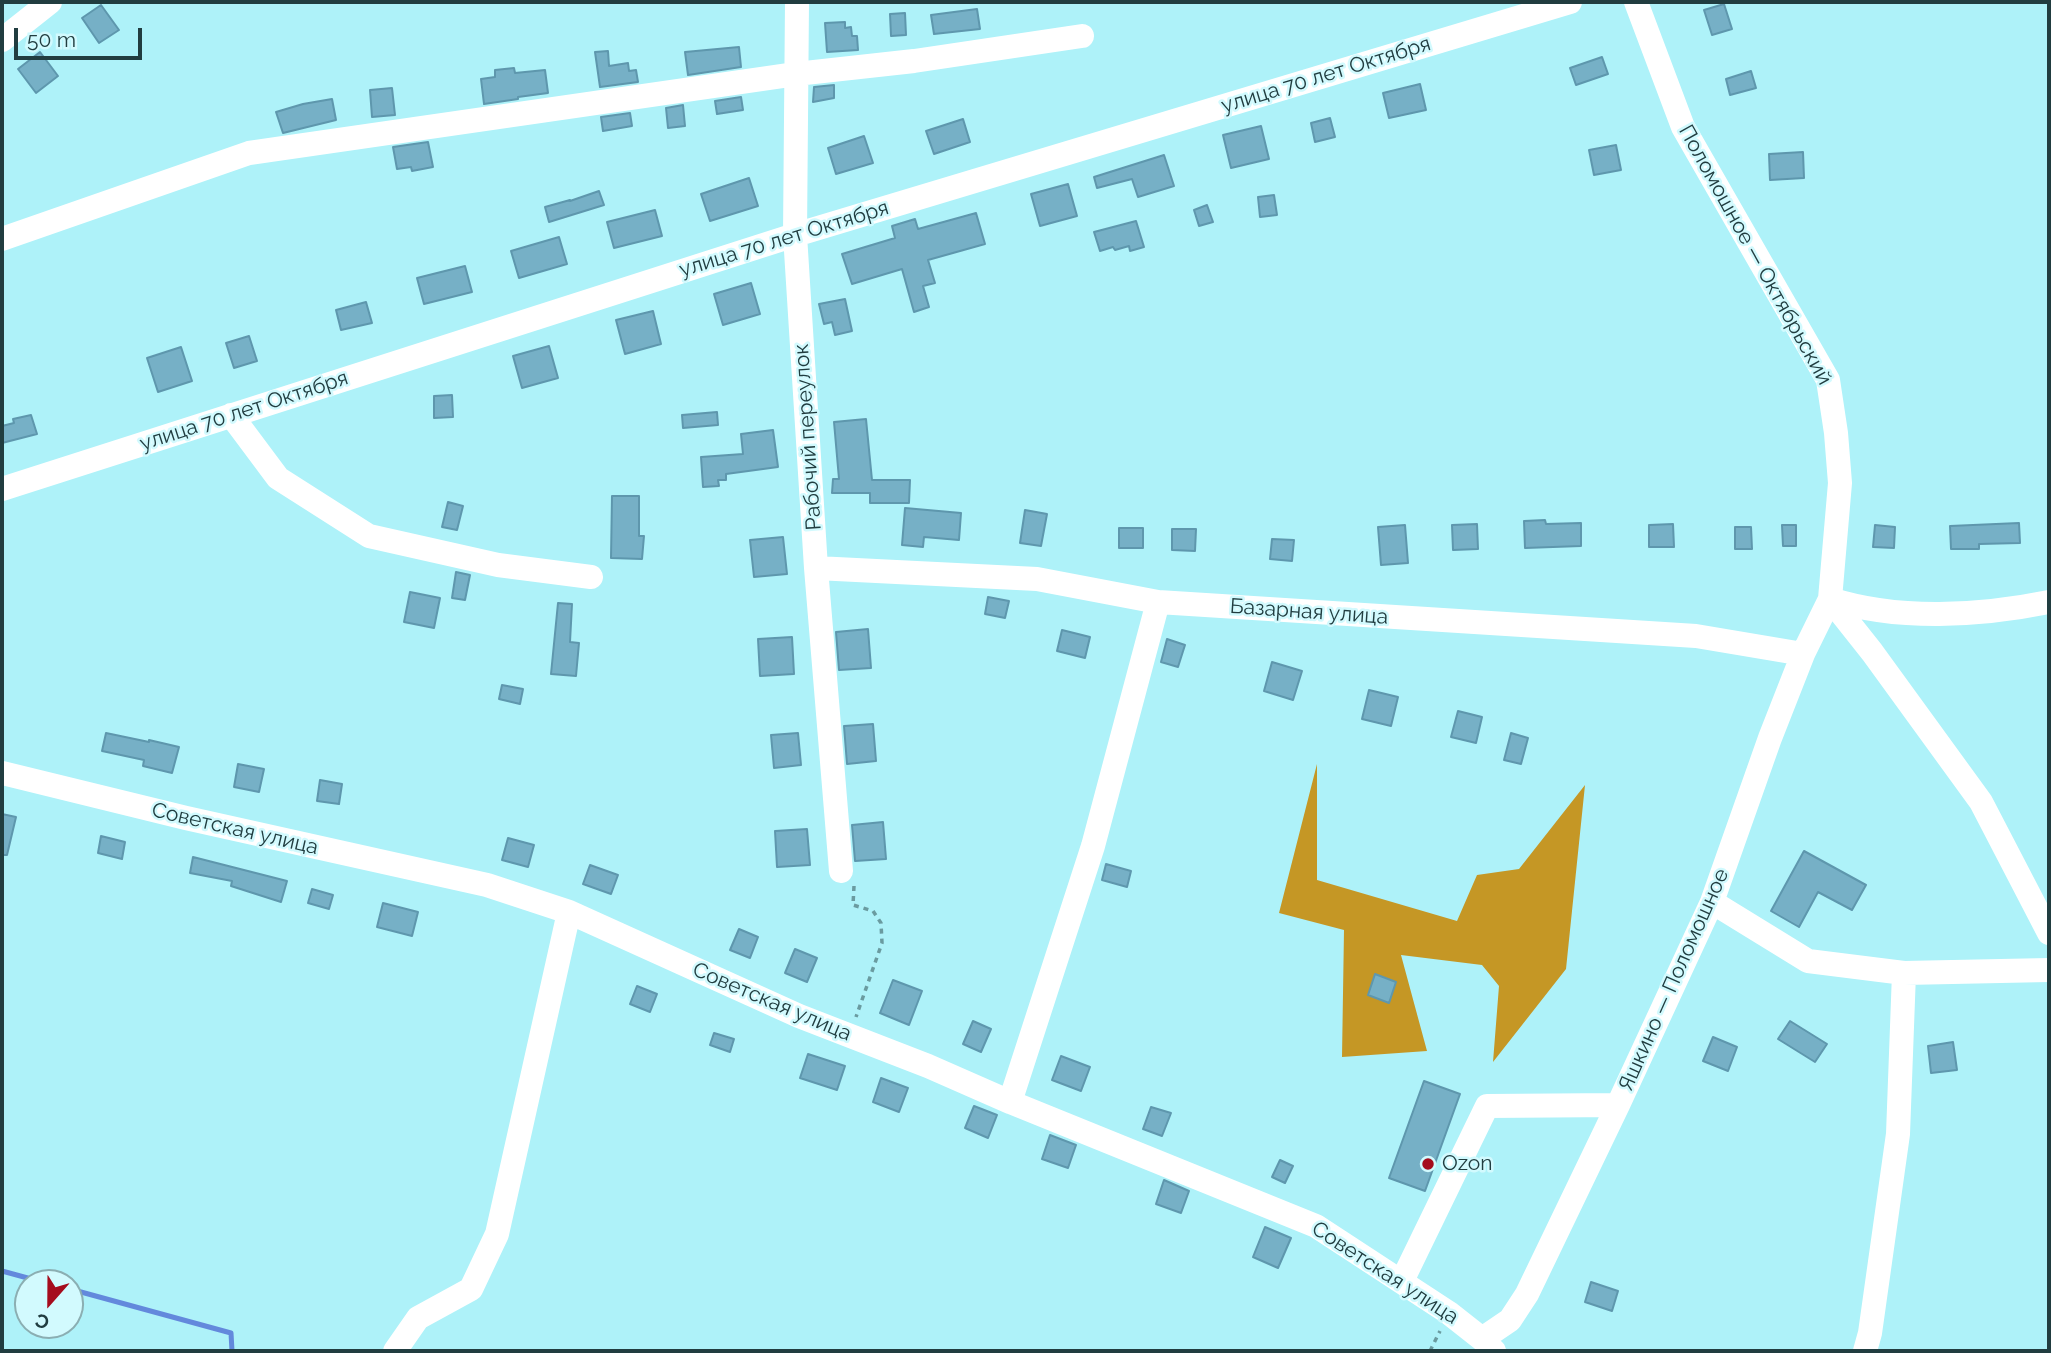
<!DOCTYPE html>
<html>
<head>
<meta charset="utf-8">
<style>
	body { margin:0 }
	#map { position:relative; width:2051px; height:1353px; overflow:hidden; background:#aef2f9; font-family:Raleway,sans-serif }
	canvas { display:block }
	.frame { position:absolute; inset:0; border:4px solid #213d40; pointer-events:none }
	.north { position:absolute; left:14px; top:1269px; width:70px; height:70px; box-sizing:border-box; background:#d2fafe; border:2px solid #8baeb2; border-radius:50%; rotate:201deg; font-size:19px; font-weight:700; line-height:28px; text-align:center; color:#213d40 }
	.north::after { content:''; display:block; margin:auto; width:24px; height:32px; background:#a50c1d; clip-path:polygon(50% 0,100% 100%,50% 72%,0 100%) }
	.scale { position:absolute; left:14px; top:28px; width:128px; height:32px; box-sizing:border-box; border:4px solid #213d40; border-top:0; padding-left:9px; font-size:21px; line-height:24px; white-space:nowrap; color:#213d40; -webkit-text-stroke:5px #d2fafe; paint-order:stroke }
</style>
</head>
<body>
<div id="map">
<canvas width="2051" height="1353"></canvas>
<div class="frame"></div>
<div class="north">С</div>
<div class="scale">50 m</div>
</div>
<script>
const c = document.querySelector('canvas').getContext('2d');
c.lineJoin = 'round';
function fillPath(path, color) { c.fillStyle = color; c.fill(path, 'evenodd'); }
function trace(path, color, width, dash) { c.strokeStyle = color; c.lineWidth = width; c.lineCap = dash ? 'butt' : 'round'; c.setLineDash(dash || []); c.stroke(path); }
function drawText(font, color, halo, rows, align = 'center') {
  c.font = font + ' Raleway,sans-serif'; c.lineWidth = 5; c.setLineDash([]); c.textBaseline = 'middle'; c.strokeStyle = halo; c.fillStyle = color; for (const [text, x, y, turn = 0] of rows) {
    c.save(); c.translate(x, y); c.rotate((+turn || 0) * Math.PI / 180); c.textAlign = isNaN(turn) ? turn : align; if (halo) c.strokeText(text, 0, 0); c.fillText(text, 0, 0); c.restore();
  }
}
fillPath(new Path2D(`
	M 1317,764 L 1317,880 L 1457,921 L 1477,875 L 1519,869 L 1585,785 L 1566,969 L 1493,1062 L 1499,986 L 1482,965 L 1401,955 L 1427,1051 L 1342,1057 L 1344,930 L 1279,913 Z`), '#c59725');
trace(new Path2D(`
	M 2,1271 L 46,1283
	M 70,1289 L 231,1333 L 232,1351`), '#6389dc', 5);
const building = new Path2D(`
	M 1724,4 L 1732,29 L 1712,35 L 1704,10 Z
	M 101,5 L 119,30 L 99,43 L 82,18 Z
	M 977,9 L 980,29 L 934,34 L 931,15 Z
	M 905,13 L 906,35 L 891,36 L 890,14 Z
	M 845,22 L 845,28 L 851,27 L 852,36 L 857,36 L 858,50 L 827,52 L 825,23 Z
	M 739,47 L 741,67 L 688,75 L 685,52 Z
	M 608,51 L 609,66 L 628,63 L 629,71 L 636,70 L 638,82 L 600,87 L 595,52 Z
	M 40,52 L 58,76 L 36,93 L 18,69 Z
	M 1602,57 L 1608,74 L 1576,85 L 1570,68 Z
	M 514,68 L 515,73 L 545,70 L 548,93 L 518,97 L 518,99 L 484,104 L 481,79 L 495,77 L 495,70 Z
	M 1751,71 L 1756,88 L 1730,95 L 1726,79 Z
	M 1420,84 L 1426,110 L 1389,118 L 1383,93 Z
	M 834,85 L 834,98 L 813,102 L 814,87 Z
	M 392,88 L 395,115 L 372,117 L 370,90 Z
	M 741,97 L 743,110 L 717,114 L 715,101 Z
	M 332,99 L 336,120 L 283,133 L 276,112 L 303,104 Z
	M 683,105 L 685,126 L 668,128 L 666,108 Z
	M 630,113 L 632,126 L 603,131 L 601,117 Z
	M 1330,118 L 1335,137 L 1315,142 L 1311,123 Z
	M 963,119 L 970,142 L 934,154 L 926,131 Z
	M 1261,126 L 1269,159 L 1231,168 L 1223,135 Z
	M 864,136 L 873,163 L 836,174 L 828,148 Z
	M 428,142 L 433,167 L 412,171 L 411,167 L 397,169 L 393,147 Z
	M 1616,145 L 1621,170 L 1594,175 L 1589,150 Z
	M 1803,152 L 1804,178 L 1770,180 L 1769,154 Z
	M 1164,155 L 1174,186 L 1138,197 L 1132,179 L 1097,188 L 1094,177 Z
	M 749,178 L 758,206 L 710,221 L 701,194 Z
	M 1068,184 L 1077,216 L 1040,226 L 1031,194 Z
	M 599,191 L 604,205 L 549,222 L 545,207 L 570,200 L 570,201 Z
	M 1274,195 L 1277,215 L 1260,217 L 1258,197 Z
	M 1207,205 L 1213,222 L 1199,226 L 1194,210 Z
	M 655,210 L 662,236 L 614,248 L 607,222 Z
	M 976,213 L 985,244 L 928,260 L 935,283 L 923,286 L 929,307 L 914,312 L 902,269 L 852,284 L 842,254 L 895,238 L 892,226 L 915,219 L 918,229 Z
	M 1136,221 L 1144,247 L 1130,251 L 1129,246 L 1115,250 L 1113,247 L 1100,251 L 1094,232 Z
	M 559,237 L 567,264 L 519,278 L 511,251 Z
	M 465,266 L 472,292 L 424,304 L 417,278 Z
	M 751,283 L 760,314 L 723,325 L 714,294 Z
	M 845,299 L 852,331 L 835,335 L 832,322 L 824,324 L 819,304 Z
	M 366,302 L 372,323 L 341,330 L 336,310 Z
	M 653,311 L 661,344 L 625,354 L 616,320 Z
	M 249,336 L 257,361 L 234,368 L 226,343 Z
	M 549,346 L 558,378 L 522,388 L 513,356 Z
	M 181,347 L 192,381 L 158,392 L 147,358 Z
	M 452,395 L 453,417 L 434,418 L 434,396 Z
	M 717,412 L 718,425 L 683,428 L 682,415 Z
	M 31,415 L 37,434 L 2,443 L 2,426 L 14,423 L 13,419 Z
	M 866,419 L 872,480 L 910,480 L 909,503 L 870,503 L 870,493 L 832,493 L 833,479 L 839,479 L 834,422 Z
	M 773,430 L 778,467 L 726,474 L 726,480 L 718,480 L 719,486 L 703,487 L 701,457 L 743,454 L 741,434 Z
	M 612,496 L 639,496 L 639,536 L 644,536 L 642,559 L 611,558 Z
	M 448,502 L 463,506 L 457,530 L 442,527 Z
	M 905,508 L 961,513 L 959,540 L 924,537 L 923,547 L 902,545 Z
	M 1025,510 L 1047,514 L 1041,546 L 1020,543 Z
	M 1545,520 L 1546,524 L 1581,523 L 1581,546 L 1525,548 L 1524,521 Z
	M 2019,523 L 2020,543 L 1979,544 L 1979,549 L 1951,549 L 1950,526 Z
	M 1477,524 L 1478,549 L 1453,550 L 1452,525 Z
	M 1673,524 L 1674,547 L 1649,547 L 1649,525 Z
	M 1405,525 L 1408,563 L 1381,565 L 1378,527 Z
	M 1782,525 L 1796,525 L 1796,546 L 1783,546 Z
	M 1875,525 L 1895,527 L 1894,548 L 1873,547 Z
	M 1735,527 L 1751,527 L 1752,549 L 1735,549 Z
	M 1119,528 L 1143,528 L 1143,548 L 1119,548 Z
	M 1172,529 L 1196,529 L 1195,551 L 1172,550 Z
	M 783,537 L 787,574 L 754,577 L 750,540 Z
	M 1272,539 L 1294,540 L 1292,561 L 1270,559 Z
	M 456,572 L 470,575 L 465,600 L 452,598 Z
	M 410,592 L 440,598 L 434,628 L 404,622 Z
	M 988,597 L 1009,601 L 1005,618 L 985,614 Z
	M 558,603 L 572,604 L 570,642 L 579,643 L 576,676 L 551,674 Z
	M 868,629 L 871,668 L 839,670 L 836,632 Z
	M 1062,630 L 1090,637 L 1085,658 L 1057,651 Z
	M 792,637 L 794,674 L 760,676 L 758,639 Z
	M 1167,639 L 1185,645 L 1178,667 L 1161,662 Z
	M 1272,662 L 1302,671 L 1293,700 L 1264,691 Z
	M 502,685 L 523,689 L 520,704 L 499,699 Z
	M 1369,690 L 1398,697 L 1391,726 L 1362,719 Z
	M 1458,711 L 1482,717 L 1476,743 L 1451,737 Z
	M 873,724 L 876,761 L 847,764 L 844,726 Z
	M 106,733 L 149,742 L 149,740 L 179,747 L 172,773 L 143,766 L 144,760 L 102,751 Z
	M 798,733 L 801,765 L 774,768 L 771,735 Z
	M 1511,733 L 1528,738 L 1521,764 L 1504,760 Z
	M 238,764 L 264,769 L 259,792 L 234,787 Z
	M 320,780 L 342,784 L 339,804 L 317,801 Z
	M 2,814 L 16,817 L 7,855 L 2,855 Z
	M 883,822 L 886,859 L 855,861 L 852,825 Z
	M 807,829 L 810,865 L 777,867 L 775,831 Z
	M 101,836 L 125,842 L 122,859 L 98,853 Z
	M 508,838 L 534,845 L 528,867 L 502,860 Z
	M 1804,851 L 1866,885 L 1852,910 L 1818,892 L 1799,927 L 1771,911 Z
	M 193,857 L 287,881 L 281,902 L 231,886 L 232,881 L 190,873 Z
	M 1106,864 L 1131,871 L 1127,887 L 1102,880 Z
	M 590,865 L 618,875 L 611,894 L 583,884 Z
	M 312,889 L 333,895 L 329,909 L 308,903 Z
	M 383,903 L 418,912 L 412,936 L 377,927 Z
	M 739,929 L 758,937 L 750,958 L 730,950 Z
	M 795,949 L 817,958 L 807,982 L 785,973 Z
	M 1375,974 L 1396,982 L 1389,1003 L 1368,995 Z
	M 893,980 L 922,991 L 909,1025 L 880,1013 Z
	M 637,986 L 657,994 L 650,1012 L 630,1004 Z
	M 973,1021 L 991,1029 L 981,1052 L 963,1044 Z
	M 1790,1021 L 1827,1044 L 1815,1062 L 1778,1039 Z
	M 714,1033 L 734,1039 L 730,1052 L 710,1045 Z
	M 1713,1037 L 1737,1047 L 1728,1071 L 1703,1061 Z
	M 1953,1042 L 1957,1070 L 1931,1073 L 1928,1046 Z
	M 808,1054 L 845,1066 L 837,1090 L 800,1078 Z
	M 1061,1056 L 1090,1067 L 1081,1091 L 1052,1080 Z
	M 881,1078 L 908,1088 L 899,1112 L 873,1102 Z
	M 1424,1081 L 1460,1094 L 1425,1191 L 1389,1178 Z
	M 974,1106 L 997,1115 L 988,1138 L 965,1128 Z
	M 1151,1107 L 1171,1113 L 1162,1136 L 1143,1129 Z
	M 1050,1135 L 1076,1145 L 1068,1168 L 1042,1159 Z
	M 1280,1160 L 1293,1166 L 1285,1183 L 1272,1177 Z
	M 1164,1180 L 1189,1191 L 1181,1213 L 1156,1204 Z
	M 1265,1227 L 1291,1238 L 1278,1268 L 1253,1257 Z
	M 1591,1282 L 1618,1291 L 1612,1311 L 1585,1302 Z`);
fillPath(building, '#76b0c6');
trace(building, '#5e97ad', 2);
trace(new Path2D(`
	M 854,886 L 853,905 L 873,911 L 881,923 L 882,943 L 856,1017
	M 1430,1351 L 1440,1331`), '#6a9ba0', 3.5, [5, 5]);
trace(new Path2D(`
	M 797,2 L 795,235 L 816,568 L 841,871
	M 2,40 L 50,2
	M 2,239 L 249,153 L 796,74 L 914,61 L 1082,36
	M 231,415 L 278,478 L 369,536 L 498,565 L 591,577
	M 2,489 L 795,235 L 1570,2
	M 816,568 L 1037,579 L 1158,602 L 1696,636 L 1803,654
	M 1830,599 L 1872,652 L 1981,802 L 2049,933
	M 1830,599 C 1898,621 1980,616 2049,602
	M 2,773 L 186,818 L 487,885 L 569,912 L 799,1016 L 928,1066 L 1010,1102 L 1316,1226 L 1449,1313 L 1482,1339 L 1494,1351
	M 1712,902 L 1808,961 L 1904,973 L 2049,970
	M 1010,1102 L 1093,846 L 1158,602
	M 1402,1281 L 1487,1106 L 1618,1105
	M 1482,1339 L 1510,1320 L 1527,1294 L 1618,1105 L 1712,902 L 1770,738 L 1803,654 L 1830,599 L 1840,483 L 1836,433 L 1828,380 L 1683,127 L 1636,2
	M 395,1351 L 418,1318 L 471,1289 L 497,1234 L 569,912
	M 1865,1351 L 1870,1333 L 1898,1134 L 1904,973`), '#fff', 24);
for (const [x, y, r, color] of [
	[1428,1164,7,"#a50c1d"]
]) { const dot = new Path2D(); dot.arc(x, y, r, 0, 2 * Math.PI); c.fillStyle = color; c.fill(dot); trace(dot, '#d2fafe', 2.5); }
drawText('21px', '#213d40', '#d2fafe', [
	["улица 70 лет Октября",1326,75,-17],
	["улица 70 лет Октября",784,239,-17],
	["Поломошное — Октябрьский",1755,255,61],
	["улица 70 лет Октября",244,411,-18],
	["Рабочий переулок",808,437,-94],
	["Базарная улица",1309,612,4],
	["Советская улица",235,829,13],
	["Яшкино — Поломошное",1674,980,-66],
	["Советская улица",772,1002,23],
	["Советская улица",1385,1273,33]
]);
drawText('21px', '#213d40', '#d2fafe', [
	["Ozon",1442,1164]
], 'left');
</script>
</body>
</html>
